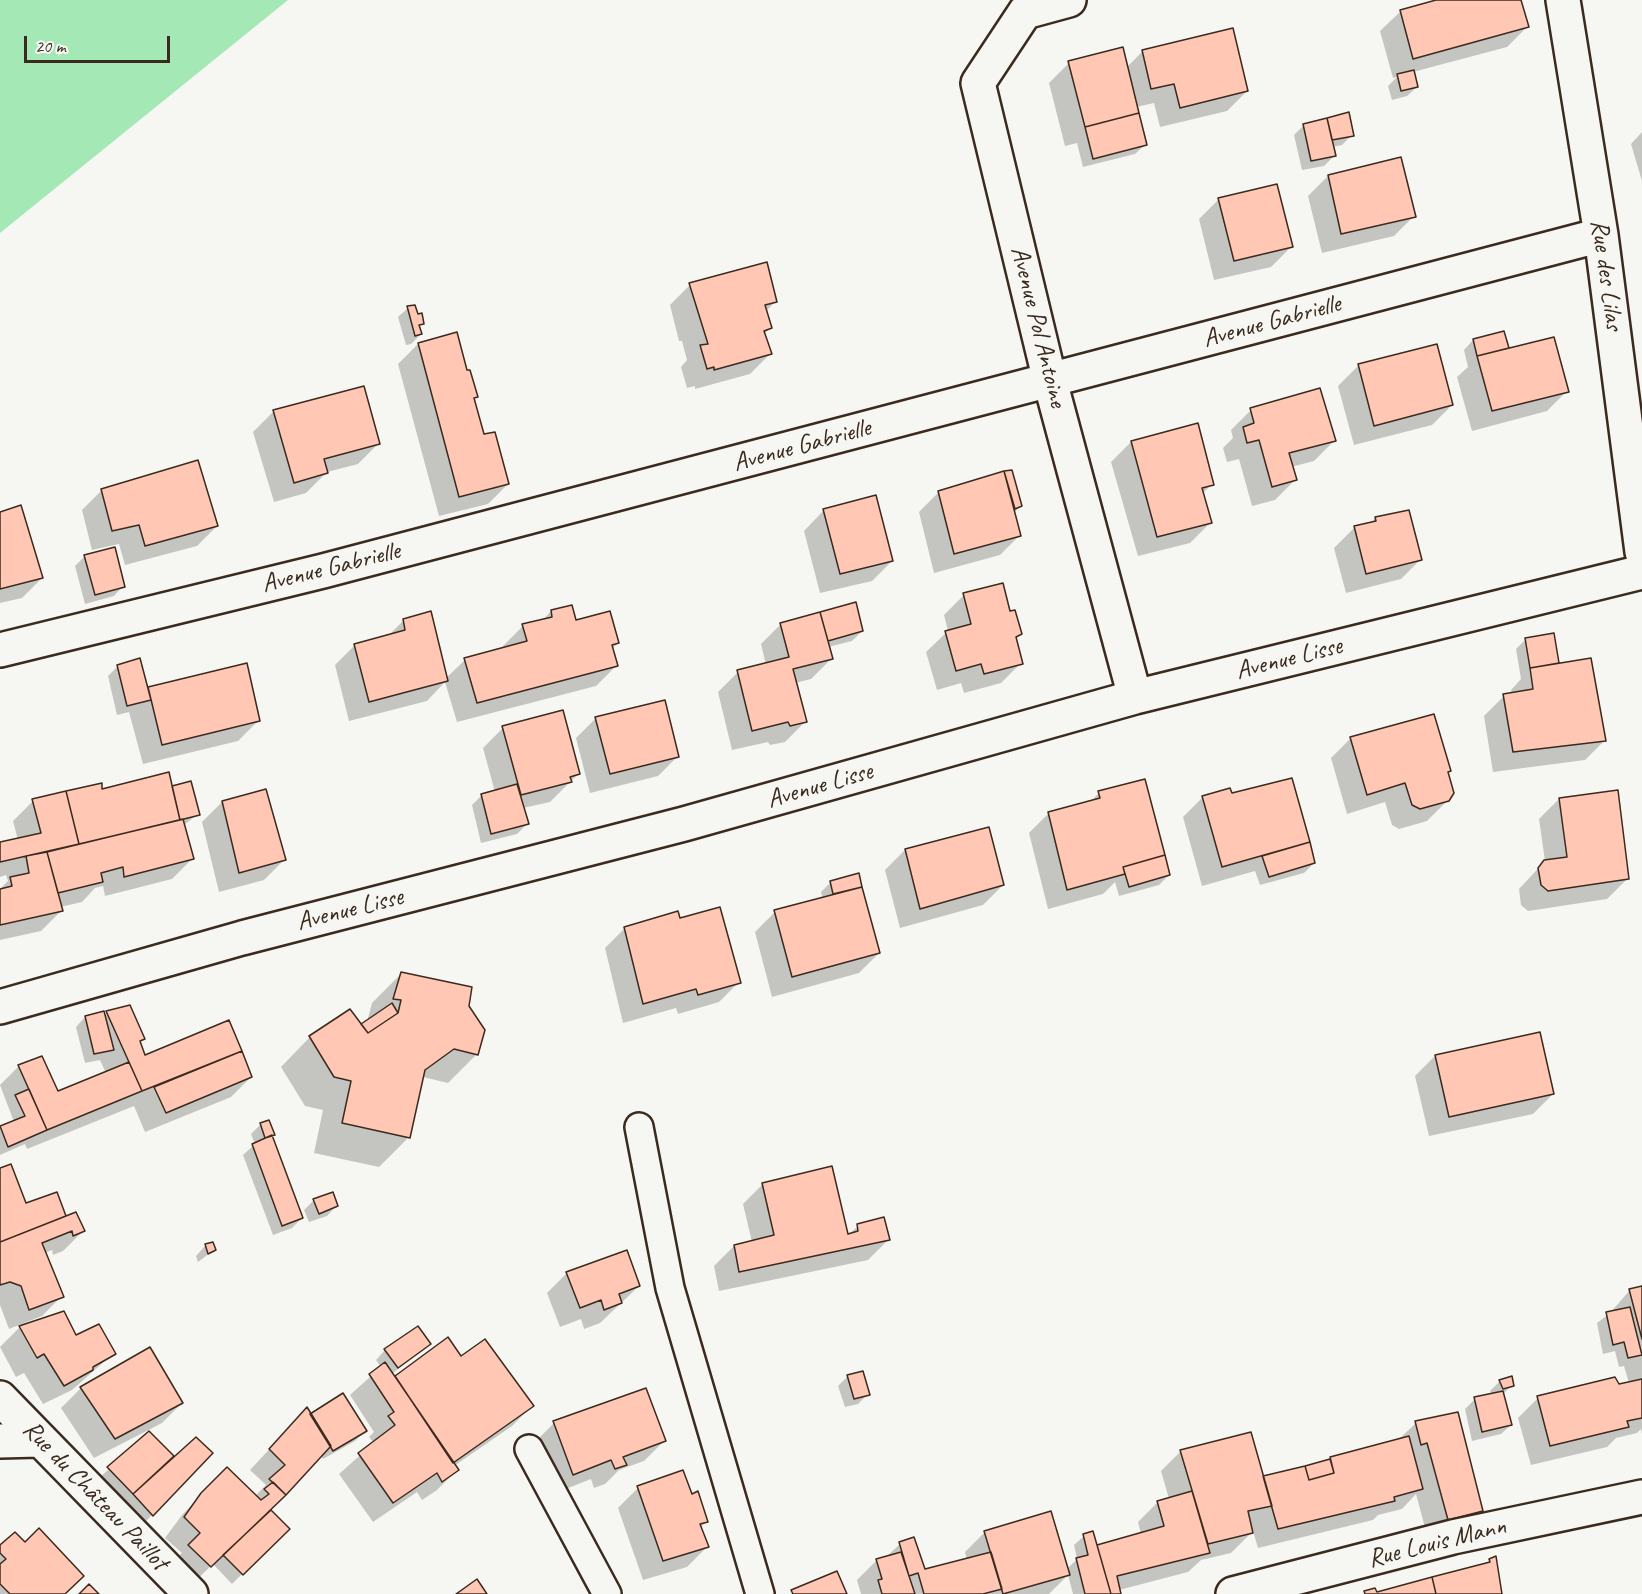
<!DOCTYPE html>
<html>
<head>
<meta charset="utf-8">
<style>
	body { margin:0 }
	#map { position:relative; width:1642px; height:1594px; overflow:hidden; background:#f6f6f2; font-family:Caveat,sans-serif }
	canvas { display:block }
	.scale { position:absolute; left:24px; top:36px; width:146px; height:27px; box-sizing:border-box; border:3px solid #3b2a1e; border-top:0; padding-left:8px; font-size:18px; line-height:21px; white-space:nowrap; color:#3b2a1e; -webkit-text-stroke:4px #f6f6f2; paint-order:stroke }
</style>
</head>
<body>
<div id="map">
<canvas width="1642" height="1594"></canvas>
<div class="scale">20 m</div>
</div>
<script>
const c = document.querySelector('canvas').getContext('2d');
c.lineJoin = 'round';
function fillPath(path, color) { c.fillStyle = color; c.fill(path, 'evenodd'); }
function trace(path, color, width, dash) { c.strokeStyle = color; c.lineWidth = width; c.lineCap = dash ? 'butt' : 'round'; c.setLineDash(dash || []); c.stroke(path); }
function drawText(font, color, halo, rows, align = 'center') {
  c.font = font + ' Caveat,sans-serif'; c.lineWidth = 5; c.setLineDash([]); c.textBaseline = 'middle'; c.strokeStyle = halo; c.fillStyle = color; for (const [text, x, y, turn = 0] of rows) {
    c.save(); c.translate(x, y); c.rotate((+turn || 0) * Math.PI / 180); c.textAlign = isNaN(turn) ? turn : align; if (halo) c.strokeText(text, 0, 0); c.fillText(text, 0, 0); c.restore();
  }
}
fillPath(new Path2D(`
	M 0,0 L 288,0 L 0,233 Z`), '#a4e9b5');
fillPath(new Path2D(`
	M 1442,0 L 1520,0 L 1527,27 L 1507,47 L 1413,72 L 1417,87 L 1407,96 L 1392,100 L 1388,86 L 1397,77 L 1393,78 L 1380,31 L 1401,11 Z
	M 1143,51 L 1247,91 L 1227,111 L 1160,127 L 1154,103 L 1136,107 L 1145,145 L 1135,154 L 1083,167 L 1077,143 L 1065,146 L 1049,83 L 1069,63 L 1126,68 Z
	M 1304,125 L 1352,135 L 1342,145 L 1332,147 L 1334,156 L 1324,166 L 1302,170 L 1294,135 Z
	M 1642,132 L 1642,181 L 1631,144 Z
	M 1328,176 L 1414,216 L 1394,236 L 1322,253 L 1308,196 Z
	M 1219,199 L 1291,247 L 1271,267 L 1214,280 L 1199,219 Z
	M 690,285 L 775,302 L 766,311 L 770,328 L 764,334 L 770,354 L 750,374 L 695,389 L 695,386 L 687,388 L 681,367 L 687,360 L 682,341 L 679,341 L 670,305 Z
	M 408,308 L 422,323 L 418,327 L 421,334 L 411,344 L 406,345 L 398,317 Z
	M 1503,332 L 1508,350 L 1567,391 L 1547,411 L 1472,431 L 1457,377 L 1468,367 L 1464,350 L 1473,340 Z
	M 418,344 L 466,372 L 476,396 L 472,400 L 483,436 L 508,484 L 488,504 L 439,516 L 398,364 Z
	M 1436,345 L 1452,405 L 1432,425 L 1354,445 L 1338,386 L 1358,366 Z
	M 363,388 L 378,444 L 358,464 L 327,472 L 306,493 L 274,502 L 253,432 L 273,412 Z
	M 1251,410 L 1334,441 L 1314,461 L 1291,467 L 1295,480 L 1275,500 L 1252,506 L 1239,459 L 1227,462 L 1223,448 L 1233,438 L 1231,430 Z
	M 1131,442 L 1212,484 L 1202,494 L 1210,523 L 1190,543 L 1138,556 L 1111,462 Z
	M 1005,473 L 1020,506 L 1014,513 L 1020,535 L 1000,555 L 934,573 L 919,512 L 939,492 Z
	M 102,490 L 217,526 L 197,546 L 125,565 L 119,544 L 92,550 L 82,510 Z
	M 824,510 L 892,561 L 872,581 L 820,593 L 804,531 Z
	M 0,513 L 42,578 L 22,598 L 0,603 Z
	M 1375,518 L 1421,559 L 1401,579 L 1346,593 L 1334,548 L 1354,528 L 1370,524 Z
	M 85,556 L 123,586 L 114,596 L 85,604 L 75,566 Z
	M 964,595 L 1009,612 L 1020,634 L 1015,639 L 1021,663 L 1001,683 L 964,693 L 961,683 L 937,690 L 926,652 L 948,631 L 944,615 Z
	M 551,611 L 618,643 L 612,649 L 616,666 L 596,686 L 457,722 L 445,682 L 427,701 L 349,721 L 335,665 L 355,645 L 387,637 L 404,620 L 446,678 L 465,660 L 504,649 L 503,646 L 523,626 L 542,621 Z
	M 781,624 L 862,631 L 852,641 L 828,647 L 831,659 L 811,679 L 795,683 L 805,722 L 785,742 L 770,745 L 768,742 L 732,750 L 718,692 L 738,672 L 766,665 L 761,644 Z
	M 1552,635 L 1558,665 L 1605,740 L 1585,760 L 1493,772 L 1484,716 L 1504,696 L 1512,694 L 1511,690 L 1521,679 L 1516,649 L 1526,639 Z
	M 246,665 L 258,721 L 238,741 L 143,764 L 129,712 L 117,715 L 108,676 L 118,666 L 147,689 Z
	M 596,718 L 678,756 L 658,776 L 590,793 L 576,738 Z
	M 503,728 L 579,773 L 550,802 L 523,808 L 527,824 L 517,834 L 481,843 L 472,805 L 482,795 L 495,792 L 483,748 Z
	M 1351,738 L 1446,773 L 1448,800 L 1427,821 L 1399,829 L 1392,825 L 1385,802 L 1347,814 L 1331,758 Z
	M 1291,780 L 1314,863 L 1304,873 L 1260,885 L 1255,871 L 1202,886 L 1183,817 L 1203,797 L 1231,795 Z
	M 171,788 L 198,814 L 184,825 L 192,859 L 172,879 L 105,896 L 103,886 L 95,888 L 82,902 L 60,907 L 61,911 L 41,931 L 0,940 L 0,889 L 8,881 L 6,875 L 0,877 L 0,844 L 18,840 L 13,821 L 33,801 L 101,790 Z
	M 1099,793 L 1169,875 L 1159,885 L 1119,896 L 1115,882 L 1103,894 L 1048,909 L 1029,833 L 1049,813 L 1089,803 Z
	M 1559,799 L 1627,879 L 1607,899 L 1528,911 L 1521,905 L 1519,889 L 1545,861 L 1539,819 Z
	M 222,802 L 284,860 L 264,880 L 219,892 L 202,822 Z
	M 905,850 L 1003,885 L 983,905 L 900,928 L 885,870 Z
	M 858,875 L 879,953 L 859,973 L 772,997 L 755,932 L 775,912 L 823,899 L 821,892 L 831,882 Z
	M 679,920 L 739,982 L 719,1002 L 678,1014 L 676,1008 L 623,1023 L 605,948 L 625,928 Z
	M 401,974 L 468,1007 L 477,1054 L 448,1083 L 423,1077 L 409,1137 L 379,1167 L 314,1153 L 323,1110 L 305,1106 L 281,1067 L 310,1037 L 361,1026 L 367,1022 L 372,1003 Z
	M 107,1012 L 143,1039 L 139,1043 L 144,1057 L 228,1022 L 251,1077 L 231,1097 L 145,1132 L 134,1106 L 27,1149 L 25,1144 L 0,1155 L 0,1128 L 14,1122 L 0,1085 L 19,1066 L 57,1093 L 106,1073 L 100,1060 L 85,1063 L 76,1027 L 85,1017 L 104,1016 Z
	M 1435,1056 L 1553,1094 L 1533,1114 L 1429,1136 L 1415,1076 Z
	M 261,1124 L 271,1137 L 302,1218 L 292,1228 L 273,1235 L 243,1155 L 255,1144 L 251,1134 Z
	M 0,1169 L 25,1205 L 65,1218 L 83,1231 L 63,1251 L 53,1255 L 52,1250 L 45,1253 L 62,1296 L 42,1316 L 24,1323 L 25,1326 L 76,1337 L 114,1353 L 72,1390 L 43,1404 L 24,1373 L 16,1377 L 0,1347 L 24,1323 L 9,1329 L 0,1305 Z
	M 763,1184 L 847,1236 L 858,1226 L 888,1240 L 868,1260 L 719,1291 L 714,1266 L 734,1246 L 752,1242 L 743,1204 Z
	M 314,1200 L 336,1206 L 327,1216 L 309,1222 L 304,1210 Z
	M 212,1244 L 214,1250 L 198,1262 L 196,1256 L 205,1246 Z
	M 567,1273 L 639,1286 L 600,1323 L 584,1329 L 581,1319 L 560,1327 L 547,1293 Z
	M 1642,1287 L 1642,1434 L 1641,1429 L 1637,1433 L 1616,1438 L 1607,1447 L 1531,1465 L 1518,1418 L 1538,1398 L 1629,1383 L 1624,1366 L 1619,1367 L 1615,1351 L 1603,1354 L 1597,1323 L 1610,1313 L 1630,1290 Z
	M 447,1339 L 461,1358 L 532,1406 L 512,1426 L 454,1466 L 457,1470 L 437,1490 L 422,1500 L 417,1492 L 373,1522 L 339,1474 L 374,1443 L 369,1437 L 374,1432 L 350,1395 L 381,1367 L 376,1360 L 385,1350 L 429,1344 L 392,1374 L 395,1378 Z
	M 848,1376 L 868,1394 L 858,1404 L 845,1407 L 838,1386 Z
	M 1500,1381 L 1512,1385 L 1502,1395 L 1511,1425 L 1501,1434 L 1472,1441 L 1465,1409 L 1475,1399 L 1492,1395 L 1490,1391 Z
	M 81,1388 L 182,1403 L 162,1423 L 94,1458 L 61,1408 Z
	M 306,1410 L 310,1415 L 365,1431 L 355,1441 L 323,1459 L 321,1455 L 269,1510 L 287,1529 L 232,1584 L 213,1564 L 190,1586 L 169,1565 L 182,1553 L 165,1538 L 182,1515 L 227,1469 L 255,1496 L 266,1485 L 250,1470 Z
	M 554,1423 L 664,1441 L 644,1461 L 619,1470 L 605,1484 L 594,1488 L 591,1479 L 553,1494 L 534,1443 Z
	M 1416,1423 L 1482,1511 L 1462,1531 L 1428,1539 L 1416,1494 L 1402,1509 L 1378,1515 L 1373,1520 L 1258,1548 L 1253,1531 L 1231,1553 L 1201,1560 L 1188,1572 L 1119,1590 L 1119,1594 L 1073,1594 L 1068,1575 L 1049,1594 L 861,1594 L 857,1580 L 877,1560 L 886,1557 L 900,1544 L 924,1571 L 967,1560 L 965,1552 L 985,1532 L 1067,1569 L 1077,1559 L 1074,1545 L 1084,1536 L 1096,1547 L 1141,1534 L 1138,1522 L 1158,1502 L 1169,1499 L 1161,1471 L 1181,1451 L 1262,1478 L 1398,1440 Z
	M 149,1433 L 174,1458 L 152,1515 L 143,1524 L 99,1478 Z
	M 638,1488 L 706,1522 L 700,1528 L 707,1547 L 687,1567 L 643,1580 L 618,1508 Z
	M 25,1544 L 64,1594 L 0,1594 L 0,1548 Z`), '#0003');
const building = new Path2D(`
	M 1436,0 L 1521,0 L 1529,27 L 1413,59 L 1400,10 Z
	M 1233,28 L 1248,91 L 1180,108 L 1174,84 L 1151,89 L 1142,50 Z
	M 1123,47 L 1139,113 L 1085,127 L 1068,61 Z
	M 1414,70 L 1418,87 L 1401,91 L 1397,74 Z
	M 1349,112 L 1354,136 L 1332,140 L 1327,118 Z
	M 1139,113 L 1147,145 L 1093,159 L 1085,127 Z
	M 1327,118 L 1336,156 L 1311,161 L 1303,124 Z
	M 1401,157 L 1416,217 L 1341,234 L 1328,175 Z
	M 1277,184 L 1293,247 L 1234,261 L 1218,198 Z
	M 767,262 L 777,302 L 765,305 L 772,328 L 764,331 L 772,354 L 714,370 L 714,367 L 707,369 L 700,345 L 708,344 L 689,283 Z
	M 415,305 L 418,314 L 422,313 L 424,324 L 419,325 L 422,334 L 415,336 L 407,306 Z
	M 1504,331 L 1509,348 L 1477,356 L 1473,339 Z
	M 457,332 L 467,370 L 470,370 L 478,397 L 474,398 L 484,434 L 495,432 L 509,484 L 459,497 L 418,343 Z
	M 1554,337 L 1569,392 L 1492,411 L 1477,356 Z
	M 1437,344 L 1453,405 L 1374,426 L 1358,364 Z
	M 364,386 L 380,444 L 324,459 L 328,473 L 294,483 L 273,410 Z
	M 1320,388 L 1336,441 L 1289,453 L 1297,480 L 1272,487 L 1259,440 L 1247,443 L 1243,427 L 1254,423 L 1250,408 Z
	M 1198,423 L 1214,485 L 1202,488 L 1212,523 L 1157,537 L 1131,441 Z
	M 198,460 L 218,526 L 145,546 L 139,525 L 112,531 L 101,489 Z
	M 1012,470 L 1022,506 L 1015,509 L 1004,471 Z
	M 1004,471 L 1021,536 L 954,554 L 938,491 Z
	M 876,495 L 893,561 L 840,574 L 823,509 Z
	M 21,505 L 43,578 L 0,589 L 0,512 Z
	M 1409,510 L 1422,560 L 1366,574 L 1354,526 L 1376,521 L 1375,517 Z
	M 115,547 L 125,587 L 95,595 L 84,555 Z
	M 1003,583 L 1010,611 L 1015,610 L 1022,634 L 1016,637 L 1023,664 L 984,674 L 981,664 L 956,671 L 945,631 L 971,624 L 963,593 Z
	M 856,602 L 863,631 L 828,641 L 820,612 Z
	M 572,605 L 576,620 L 610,611 L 619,643 L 612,645 L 618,666 L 477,703 L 464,658 L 527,641 L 522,624 L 552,617 L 551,610 Z
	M 431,611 L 448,681 L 369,702 L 354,644 L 405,630 L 403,619 Z
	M 820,612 L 833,659 L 793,669 L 807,722 L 790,726 L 788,722 L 752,731 L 737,670 L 789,657 L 780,623 Z
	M 1554,633 L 1559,663 L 1530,668 L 1525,638 Z
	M 140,658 L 151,700 L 127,706 L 117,665 Z
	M 1591,658 L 1606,741 L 1513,752 L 1503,694 L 1533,689 L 1530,668 Z
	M 247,663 L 260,721 L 162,745 L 148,687 Z
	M 665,700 L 679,757 L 610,774 L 595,717 Z
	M 563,710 L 580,774 L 570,777 L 572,782 L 521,795 L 502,726 Z
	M 1434,714 L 1451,771 L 1448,772 L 1454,793 L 1449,801 L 1420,809 L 1412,805 L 1405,783 L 1367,795 L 1350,737 Z
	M 169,772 L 180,820 L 79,844 L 66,791 L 102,783 L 102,789 Z
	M 1292,778 L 1310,842 L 1222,867 L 1202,796 L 1230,788 L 1232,793 Z
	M 1145,779 L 1165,855 L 1123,867 L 1125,874 L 1067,890 L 1048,812 L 1100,798 L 1098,791 Z
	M 191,781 L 200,815 L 180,820 L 172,786 Z
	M 517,784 L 529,824 L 491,834 L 481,794 Z
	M 266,789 L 286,860 L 239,873 L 222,801 Z
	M 1618,790 L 1629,879 L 1548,891 L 1541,885 L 1538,868 L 1544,860 L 1567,857 L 1559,798 Z
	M 66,791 L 79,844 L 0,862 L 0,842 L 41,833 L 32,799 Z
	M 183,819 L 194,859 L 124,877 L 123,867 L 101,873 L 103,882 L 58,893 L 47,852 Z
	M 989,827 L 1004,885 L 920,909 L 905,849 Z
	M 1310,842 L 1315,863 L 1269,877 L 1262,856 Z
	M 47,852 L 63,911 L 0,925 L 0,889 L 12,886 L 10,877 L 29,873 L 26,856 Z
	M 1165,855 L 1170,875 L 1129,887 L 1123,867 Z
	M 859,873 L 862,887 L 833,894 L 830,881 Z
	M 862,887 L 880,953 L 792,977 L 774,910 Z
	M 720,907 L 741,983 L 698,995 L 696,989 L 643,1004 L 624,927 L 678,911 L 680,918 Z
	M 401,972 L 472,987 L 469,1006 L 485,1030 L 478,1055 L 454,1049 L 425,1070 L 410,1138 L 342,1123 L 351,1081 L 334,1077 L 309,1036 L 350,1009 L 368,1033 L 398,1013 L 401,1000 L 393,999 Z
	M 392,1003 L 398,1013 L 368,1033 L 361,1024 Z
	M 130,1005 L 145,1039 L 140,1041 L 145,1055 L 229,1020 L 242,1051 L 142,1091 L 106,1011 Z
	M 104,1011 L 114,1050 L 94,1054 L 85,1016 Z
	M 1540,1032 L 1554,1094 L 1449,1117 L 1435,1055 Z
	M 242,1051 L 252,1077 L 166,1113 L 154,1087 Z
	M 42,1056 L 58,1091 L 129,1062 L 142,1091 L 47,1130 L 18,1065 Z
	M 29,1089 L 47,1130 L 8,1147 L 0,1126 L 25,1116 L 15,1095 Z
	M 269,1120 L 275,1135 L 265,1138 L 260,1123 Z
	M 272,1135 L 303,1218 L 282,1226 L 252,1144 Z
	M 11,1164 L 26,1203 L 57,1192 L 66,1216 L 0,1242 L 0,1168 Z
	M 832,1166 L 848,1234 L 858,1231 L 857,1224 L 884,1217 L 890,1240 L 739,1272 L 734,1245 L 774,1235 L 762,1183 Z
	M 333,1192 L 338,1206 L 319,1214 L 313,1199 Z
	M 76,1212 L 85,1231 L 73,1236 L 72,1231 L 42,1243 L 64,1297 L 29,1310 L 21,1286 L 10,1282 L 0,1285 L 0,1242 Z
	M 213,1242 L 216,1250 L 208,1254 L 205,1244 Z
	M 627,1250 L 640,1286 L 619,1294 L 622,1303 L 604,1310 L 601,1300 L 580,1308 L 566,1272 Z
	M 1642,1286 L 1642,1339 L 1629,1289 Z
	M 1630,1307 L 1642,1355 L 1628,1358 L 1624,1342 L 1613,1345 L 1606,1312 Z
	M 64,1311 L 76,1335 L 99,1324 L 116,1354 L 93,1367 L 93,1370 L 64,1386 L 44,1354 L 37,1358 L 19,1326 Z
	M 418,1326 L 431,1344 L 398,1368 L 384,1349 Z
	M 448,1337 L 461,1356 L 485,1339 L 534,1406 L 453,1463 L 395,1376 Z
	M 150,1347 L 183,1403 L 115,1439 L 80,1387 Z
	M 385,1362 L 459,1470 L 442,1482 L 437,1473 L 393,1503 L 358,1453 L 395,1425 L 388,1416 L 394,1412 L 369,1374 Z
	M 863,1371 L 870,1395 L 854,1399 L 847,1375 Z
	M 1512,1376 L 1514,1386 L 1503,1389 L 1499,1380 Z
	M 1615,1377 L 1619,1384 L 1642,1379 L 1642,1418 L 1627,1421 L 1629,1427 L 1550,1446 L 1537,1396 Z
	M 646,1388 L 666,1441 L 623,1457 L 627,1465 L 615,1469 L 611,1460 L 573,1475 L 553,1421 Z
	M 1503,1391 L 1512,1425 L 1482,1432 L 1474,1397 Z
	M 343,1393 L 367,1431 L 333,1451 L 310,1414 Z
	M 307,1407 L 331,1446 L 286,1495 L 269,1479 L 285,1465 L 269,1449 Z
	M 1458,1412 L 1483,1511 L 1448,1520 L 1427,1443 L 1421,1445 L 1415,1421 Z
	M 149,1431 L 174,1456 L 133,1494 L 107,1467 Z
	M 1251,1432 L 1272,1506 L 1248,1511 L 1253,1533 L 1208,1544 L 1180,1450 Z
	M 1409,1436 L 1423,1489 L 1394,1497 L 1395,1501 L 1278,1529 L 1263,1476 L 1305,1466 L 1309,1480 L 1334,1473 L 1330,1457 Z
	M 196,1437 L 213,1453 L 153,1516 L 133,1494 Z
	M 1330,1459 L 1334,1473 L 1309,1480 L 1305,1466 Z
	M 227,1467 L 261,1500 L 269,1494 L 264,1489 L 273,1482 L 286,1495 L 211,1567 L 188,1545 L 200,1533 L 184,1517 L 201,1493 Z
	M 683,1470 L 692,1494 L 698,1491 L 708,1522 L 700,1524 L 709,1547 L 663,1561 L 637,1486 Z
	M 1192,1491 L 1210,1553 L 1117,1576 L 1121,1594 L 1111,1594 L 1097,1545 L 1164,1526 L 1157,1501 Z
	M 271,1510 L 290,1529 L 243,1575 L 223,1555 Z
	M 1051,1511 L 1070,1575 L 1003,1594 L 984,1531 Z
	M 39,1528 L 84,1576 L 65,1594 L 10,1594 L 0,1584 L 0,1564 L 6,1559 L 0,1553 L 0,1545 L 15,1532 L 25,1542 Z
	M 1093,1531 L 1111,1594 L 1085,1594 L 1076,1558 L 1088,1555 L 1083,1534 Z
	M 914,1537 L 925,1569 L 991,1552 L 1002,1589 L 983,1594 L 924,1594 L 918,1573 L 909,1576 L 899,1542 Z
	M 901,1552 L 915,1594 L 882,1594 L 878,1580 L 882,1579 L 876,1559 Z
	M 1496,1556 L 1502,1594 L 1436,1594 L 1432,1577 L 1490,1562 L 1489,1559 Z
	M 837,1571 L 847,1594 L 793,1594 L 791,1590 Z
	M 1432,1577 L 1436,1594 L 1365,1594 L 1364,1591 L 1375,1588 L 1377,1592 Z
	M 477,1579 L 487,1594 L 456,1594 Z
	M 89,1584 L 99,1594 L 79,1594 Z`);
fillPath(building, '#ffc7b4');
trace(building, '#3b2a1e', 1.5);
const lane = new Path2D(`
	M 639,1127 L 670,1288 L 760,1594
	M 529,1449 L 607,1594`);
const street = new Path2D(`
	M 1069,0 L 1025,12 L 978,83 L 1050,381 L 1135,697
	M 1563,0 L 1601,235 L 1642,552
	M 0,650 L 323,571 L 1601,235
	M 0,1007 L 242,938 L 684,824 L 1135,697 L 1642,572
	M 0,1398 L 191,1594
	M 0,1441 L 39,1440
	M 1233,1594 L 1453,1537 L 1642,1497`);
trace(lane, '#3b2a1e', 32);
trace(street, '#3b2a1e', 38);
trace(lane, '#f6f6f2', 27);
trace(street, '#f6f6f2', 33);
drawText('26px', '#3b2a1e', '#f6f6f2', [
	["Rue des Lilas",1606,275,82],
	["Avenue Gabrielle",1272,322,-15],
	["Avenue Pol Antoine",1038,327,76],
	["Avenue Gabrielle",802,446,-15],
	["Avenue Gabrielle",331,568,-14],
	["Avenue Lisse",1289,659,-14],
	["Avenue Lisse",820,786,-16],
	["Avenue Lisse",350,910,-14],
	["Rue du Château Paillot",95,1496,46],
	["Rue Louis Mann",1437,1543,-14]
]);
</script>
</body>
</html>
